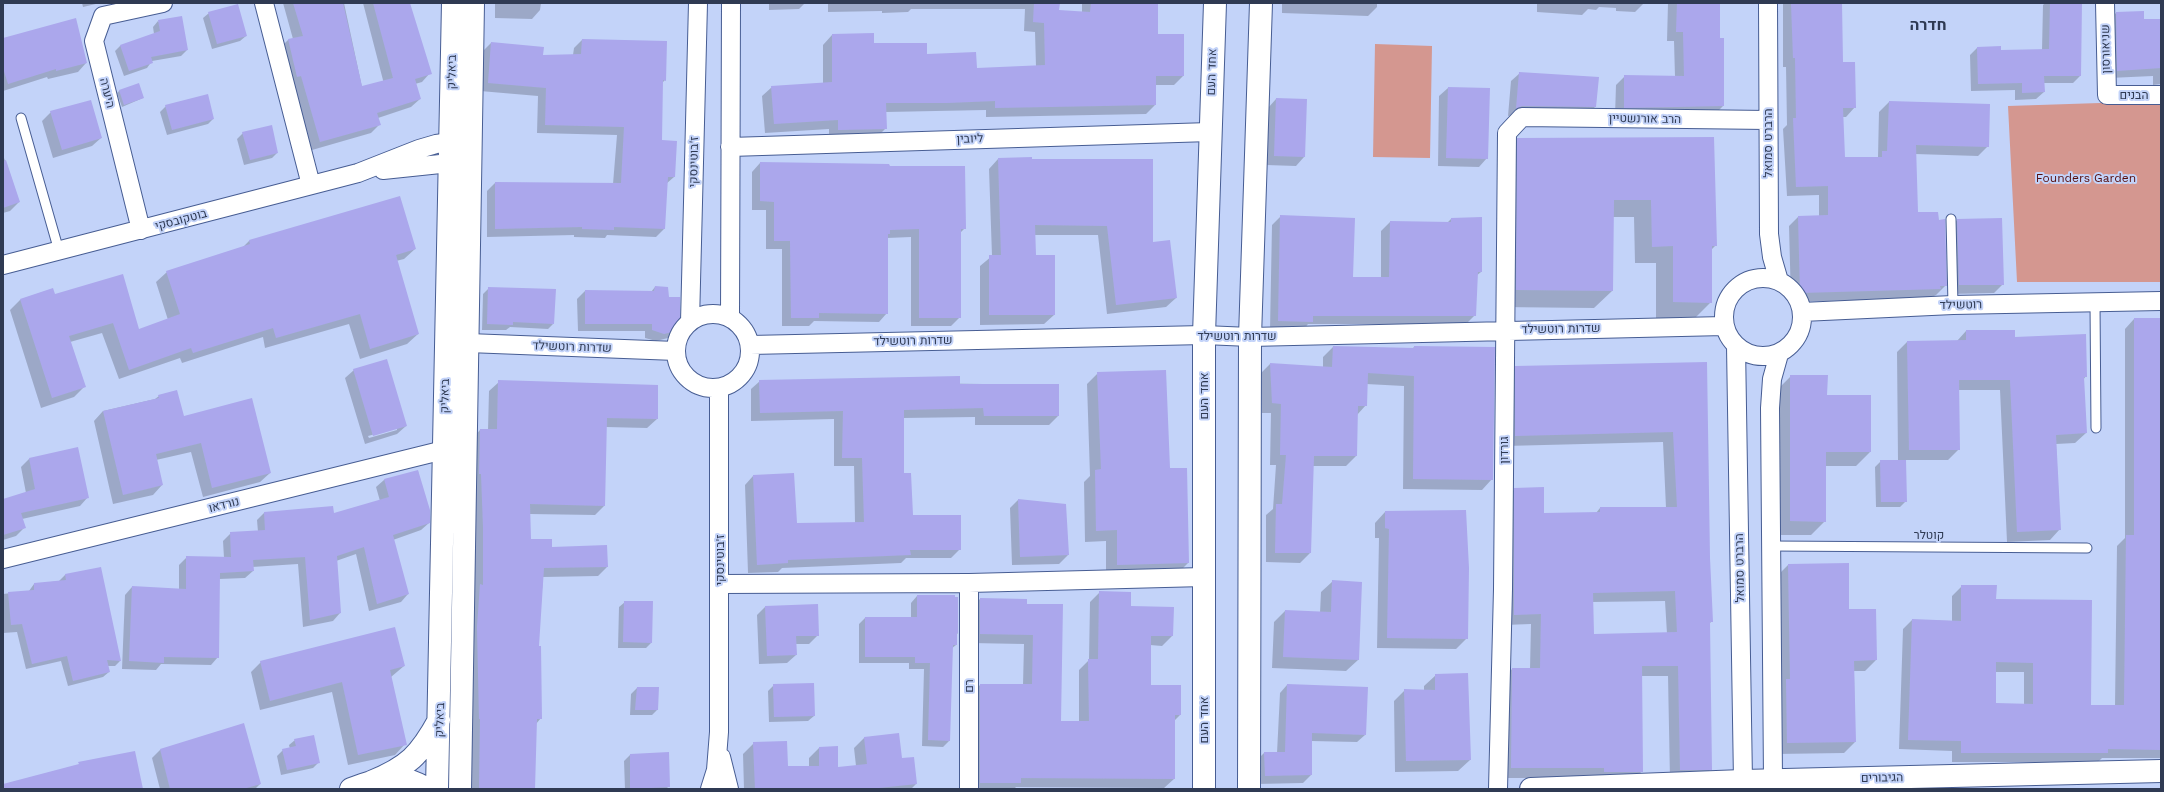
<!DOCTYPE html>
<html>
<head>
<meta charset="utf-8">
<style>
	body { margin:0 }
	#map { position:relative; width:2164px; height:792px; overflow:hidden; background:#c3d3f9; font-family:"Work Sans",sans-serif }
	canvas { display:block }
	.frame { position:absolute; inset:0; border:4px solid #2f3a53; pointer-events:none }
</style>
</head>
<body>
<div id="map">
<canvas width="2164" height="792"></canvas>
<div class="frame"></div>
</div>
<script>
const c = document.querySelector('canvas').getContext('2d');
c.lineJoin = 'round';
function fillPath(path, color) { c.fillStyle = color; c.fill(path, 'evenodd'); }
function trace(path, color, width, dash) { c.strokeStyle = color; c.lineWidth = width; c.lineCap = dash ? 'butt' : 'round'; c.setLineDash(dash || []); c.stroke(path); }
function drawText(font, color, halo, rows, align = 'center') {
  c.font = font + ' "Work Sans",Heebo,sans-serif'; c.lineWidth = 4; c.setLineDash([]); c.textBaseline = 'middle'; c.strokeStyle = halo; c.fillStyle = color; for (const [text, x, y, turn = 0] of rows) {
    c.save(); c.translate(x, y); c.rotate((+turn || 0) * Math.PI / 180); c.textAlign = isNaN(turn) ? turn : align; if (halo) c.strokeText(text, 0, 0); c.fillText(text, 0, 0); c.restore();
  }
}
fillPath(new Path2D(`
	M 1375,44 L 1432,46 L 1430,158 L 1373,157 Z
	M 2161,101 L 2161,282 L 2017,282 L 2008,106 Z`), '#d49790');
fillPath(new Path2D(`
	M 82,3 L 100,3 L 83,7 Z
	M 283,3 L 344,3 L 362,87 L 384,84 L 363,3 L 409,3 L 430,73 L 422,82 L 415,84 L 420,99 L 411,107 L 378,118 L 379,125 L 371,133 L 312,150 L 293,84 L 280,48 L 288,40 L 293,39 Z
	M 495,3 L 541,3 L 540,10 L 532,19 L 495,18 Z
	M 769,3 L 805,3 L 799,9 L 769,10 Z
	M 828,3 L 1059,3 L 1058,11 L 1082,13 L 1082,3 L 1157,3 L 1157,35 L 1183,76 L 1174,85 L 1155,85 L 1155,105 L 1146,114 L 986,117 L 986,110 L 886,112 L 886,128 L 877,137 L 829,139 L 829,129 L 765,133 L 762,96 L 772,87 L 823,84 L 823,45 L 832,35 L 926,55 L 976,69 L 1036,67 L 1035,32 L 1024,31 L 1025,9 L 911,9 L 908,12 L 882,13 L 882,11 L 828,12 Z
	M 1282,3 L 1377,3 L 1377,7 L 1368,16 L 1282,13 Z
	M 1537,3 L 1644,3 L 1635,12 L 1616,11 L 1616,8 L 1599,7 L 1596,10 L 1588,9 L 1582,15 L 1537,12 Z
	M 1668,3 L 1719,3 L 1719,39 L 1723,39 L 1723,106 L 1714,115 L 1615,116 L 1616,85 L 1625,76 L 1675,77 L 1674,41 L 1667,41 Z
	M 1783,3 L 1841,3 L 1842,63 L 1855,107 L 1846,117 L 1842,117 L 1844,158 L 1878,157 L 1879,112 L 1889,102 L 1989,105 L 1988,146 L 1978,156 L 1915,154 L 1917,213 L 1946,285 L 1936,295 L 1930,298 L 1791,302 L 1789,226 L 1798,217 L 1819,216 L 1819,195 L 1787,196 L 1783,129 L 1787,125 L 1786,67 L 1783,67 Z
	M 2045,3 L 2081,3 L 2080,76 L 2073,83 L 2043,83 L 2044,92 L 2036,99 L 2015,100 L 2015,90 L 1971,91 L 1970,55 L 1977,48 L 2000,51 L 2042,50 L 2043,5 Z
	M 209,13 L 246,36 L 240,41 L 212,49 L 203,18 Z
	M 2116,13 L 2143,20 L 2161,20 L 2161,84 L 2153,85 L 2153,76 L 2109,78 L 2108,21 Z
	M 158,21 L 187,50 L 181,56 L 152,61 L 147,68 L 124,76 L 115,51 L 120,46 L 154,34 L 153,27 Z
	M 3,40 L 86,63 L 78,72 L 48,79 L 47,77 L 3,91 Z
	M 582,40 L 665,80 L 662,83 L 661,141 L 674,177 L 666,184 L 664,229 L 656,237 L 607,235 L 605,238 L 574,237 L 574,235 L 487,237 L 487,191 L 495,183 L 613,184 L 617,135 L 537,133 L 538,96 L 480,91 L 483,51 L 491,43 L 542,56 L 573,55 L 574,48 Z
	M 1520,73 L 1595,107 L 1586,116 L 1513,115 L 1508,116 L 1511,81 Z
	M 1448,88 L 1487,158 L 1479,167 L 1438,166 L 1439,96 Z
	M 120,90 L 143,98 L 122,107 L 117,93 Z
	M 1276,99 L 1306,100 L 1304,157 L 1296,166 L 1266,165 L 1268,108 Z
	M 166,106 L 213,119 L 208,124 L 167,135 L 160,112 Z
	M 51,112 L 101,138 L 92,146 L 53,158 L 42,121 Z
	M 243,133 L 277,153 L 272,158 L 244,165 L 237,139 Z
	M 1713,138 L 1716,245 L 1711,250 L 1711,302 L 1693,320 L 1656,319 L 1656,263 L 1635,263 L 1634,217 L 1613,217 L 1612,291 L 1594,308 L 1499,307 L 1501,156 L 1518,139 Z
	M 3,155 L 19,202 L 10,211 L 3,213 Z
	M 998,159 L 1152,243 L 1176,298 L 1166,307 L 1107,314 L 1098,235 L 1034,235 L 1035,256 L 1054,315 L 1044,324 L 980,325 L 980,266 L 992,256 L 989,169 Z
	M 760,163 L 965,228 L 960,233 L 960,317 L 951,326 L 911,326 L 911,237 L 887,238 L 887,313 L 879,322 L 814,321 L 809,326 L 782,326 L 782,249 L 766,249 L 766,210 L 752,210 L 752,172 Z
	M 1281,216 L 1352,278 L 1381,278 L 1381,231 L 1390,222 L 1447,223 L 1451,219 L 1481,272 L 1476,276 L 1475,315 L 1466,324 L 1308,324 L 1303,330 L 1270,330 L 1272,225 Z
	M 1957,220 L 2003,284 L 1994,293 L 1950,294 L 1949,229 Z
	M 249,241 L 415,249 L 404,259 L 396,261 L 418,334 L 407,344 L 360,359 L 349,324 L 265,348 L 263,337 L 182,363 L 180,358 L 119,379 L 102,333 L 70,342 L 84,387 L 74,397 L 41,408 L 10,310 L 20,300 L 55,295 L 138,330 L 168,320 L 156,282 L 167,272 L 243,247 Z
	M 655,287 L 676,330 L 668,338 L 656,341 L 645,338 L 645,331 L 578,331 L 577,299 L 585,291 L 651,292 Z
	M 489,288 L 553,324 L 548,329 L 510,327 L 506,330 L 482,330 L 483,294 Z
	M 2134,319 L 2161,319 L 2161,758 L 2102,758 L 2098,762 L 1952,762 L 1952,751 L 1899,749 L 1903,629 L 1912,620 L 1952,621 L 1952,596 L 1962,586 L 1995,600 L 2090,706 L 2115,706 L 2117,546 L 2125,538 L 2125,329 ZM 1995,672 L 2024,672 L 2024,704 L 1995,704 Z
	M 1966,331 L 2014,338 L 2086,376 L 2083,380 L 2086,433 L 2075,443 L 2056,444 L 2060,529 L 2050,540 L 2007,542 L 2000,390 L 1958,390 L 1959,449 L 1948,460 L 1905,460 L 1906,501 L 1900,507 L 1876,507 L 1875,467 L 1881,461 L 1898,461 L 1897,352 L 1907,342 L 1957,341 Z
	M 1333,347 L 1412,349 L 1414,347 L 1492,479 L 1482,490 L 1403,489 L 1404,386 L 1366,384 L 1366,405 L 1357,415 L 1356,456 L 1346,466 L 1313,466 L 1310,553 L 1300,563 L 1266,562 L 1266,515 L 1273,509 L 1276,465 L 1270,465 L 1271,413 L 1262,413 L 1260,374 L 1270,364 L 1323,367 L 1323,357 Z
	M 1706,363 L 1709,558 L 1712,621 L 1709,624 L 1711,769 L 1700,780 L 1670,780 L 1668,676 L 1641,676 L 1642,771 L 1632,782 L 1594,778 L 1501,778 L 1502,680 L 1512,669 L 1530,669 L 1531,624 L 1504,625 L 1504,499 L 1515,489 L 1543,514 L 1596,513 L 1600,508 L 1666,508 L 1663,442 L 1505,446 L 1505,378 L 1516,367 ZM 1665,601 L 1667,634 L 1593,635 L 1592,602 Z
	M 354,370 L 406,426 L 397,434 L 365,444 L 345,378 ZM 397,428 L 397,430 L 369,438 L 368,436 Z
	M 1098,373 L 1169,469 L 1188,563 L 1177,574 L 1106,576 L 1106,541 L 1085,542 L 1084,482 L 1090,476 L 1087,384 Z
	M 1791,376 L 1826,396 L 1870,452 L 1856,466 L 1825,466 L 1825,521 L 1811,535 L 1776,535 L 1777,390 Z
	M 760,381 L 1058,385 L 1058,416 L 1049,425 L 975,425 L 975,417 L 903,418 L 903,474 L 912,516 L 960,549 L 951,558 L 906,558 L 901,563 L 782,568 L 778,572 L 748,573 L 745,485 L 753,476 L 796,524 L 855,523 L 854,466 L 834,466 L 834,419 L 751,421 L 751,389 Z
	M 499,382 L 657,419 L 647,428 L 606,427 L 604,506 L 595,515 L 529,514 L 530,540 L 607,567 L 598,576 L 543,577 L 538,647 L 541,718 L 536,724 L 534,789 L 470,789 L 471,440 L 480,430 L 488,430 L 489,391 Z
	M 159,396 L 183,417 L 270,473 L 260,482 L 203,497 L 191,452 L 156,460 L 162,485 L 153,495 L 113,504 L 94,421 L 103,411 L 155,399 Z
	M 77,448 L 88,497 L 80,506 L 22,519 L 24,528 L 16,536 L 3,540 L 3,500 L 26,493 L 21,467 L 29,459 Z
	M 418,471 L 429,523 L 421,530 L 393,540 L 408,594 L 401,602 L 369,611 L 356,554 L 336,561 L 340,613 L 333,621 L 303,627 L 298,564 L 252,567 L 253,571 L 245,578 L 219,579 L 218,657 L 211,665 L 161,664 L 156,670 L 122,669 L 125,595 L 132,587 L 179,590 L 179,565 L 187,557 L 224,558 L 223,541 L 231,533 L 258,532 L 257,520 L 265,512 L 333,515 L 380,501 L 376,487 L 384,480 Z
	M 1018,500 L 1065,505 L 1068,555 L 1059,564 L 1012,565 L 1010,508 Z
	M 1385,512 L 1467,638 L 1456,649 L 1377,648 L 1379,538 L 1375,538 L 1375,523 Z
	M 1788,565 L 1848,610 L 1875,610 L 1876,660 L 1865,671 L 1854,671 L 1855,742 L 1844,753 L 1776,754 L 1777,576 Z
	M 100,568 L 120,661 L 115,666 L 107,666 L 109,672 L 103,677 L 68,686 L 61,661 L 26,669 L 17,632 L 3,633 L 3,594 L 29,591 L 34,584 L 59,581 L 65,575 Z
	M 1333,581 L 1358,660 L 1346,671 L 1272,668 L 1274,622 L 1285,611 L 1320,613 L 1321,592 Z
	M 1100,592 L 1130,607 L 1172,636 L 1162,646 L 1150,645 L 1150,686 L 1180,715 L 1174,721 L 1174,779 L 1164,788 L 1016,787 L 1014,789 L 970,789 L 970,695 L 980,685 L 1023,685 L 1024,644 L 970,643 L 970,608 L 980,599 L 1026,600 L 1060,722 L 1079,722 L 1079,670 L 1089,660 L 1090,602 Z
	M 917,596 L 958,633 L 956,635 L 956,645 L 951,649 L 949,741 L 943,747 L 922,746 L 924,669 L 909,669 L 909,663 L 859,663 L 859,624 L 865,618 L 911,618 L 911,603 Z
	M 625,602 L 651,643 L 646,648 L 618,648 L 619,607 Z
	M 765,607 L 818,635 L 809,644 L 796,644 L 796,655 L 787,663 L 759,664 L 757,615 Z
	M 261,662 L 404,666 L 391,677 L 405,744 L 395,755 L 348,765 L 332,692 L 260,710 L 251,672 Z
	M 1436,675 L 1470,760 L 1458,771 L 1395,772 L 1394,701 L 1405,690 L 1424,691 L 1424,686 Z
	M 774,685 L 814,716 L 808,721 L 769,722 L 768,691 Z
	M 1287,685 L 1365,735 L 1357,742 L 1311,741 L 1311,775 L 1303,783 L 1257,784 L 1256,761 L 1264,753 L 1277,753 L 1280,693 Z
	M 637,688 L 657,710 L 652,715 L 630,715 L 631,694 Z
	M 865,737 L 901,759 L 916,784 L 911,789 L 744,789 L 743,754 L 754,743 L 787,768 L 809,767 L 809,758 L 819,748 L 837,769 L 856,766 L 854,748 Z
	M 201,738 L 260,784 L 255,789 L 160,789 L 152,758 L 160,750 Z
	M 295,740 L 319,762 L 313,768 L 281,775 L 277,756 L 283,750 L 290,749 L 289,745 Z
	M 668,754 L 669,786 L 666,789 L 625,789 L 624,761 L 630,755 Z`), '#0003');
fillPath(new Path2D(`
	M 293,3 L 343,3 L 362,86 L 393,78 L 373,3 L 410,3 L 432,74 L 415,79 L 421,99 L 377,113 L 381,125 L 320,142 L 301,76 L 297,77 L 288,39 L 303,36 Z
	M 1034,3 L 1060,3 L 1059,10 L 1090,12 L 1091,3 L 1158,3 L 1158,34 L 1184,34 L 1184,76 L 1156,76 L 1156,105 L 995,108 L 995,101 L 947,103 L 886,103 L 887,129 L 838,130 L 838,120 L 774,124 L 771,86 L 832,82 L 832,34 L 874,33 L 874,43 L 927,43 L 927,54 L 976,52 L 977,68 L 1045,65 L 1044,23 L 1033,22 Z
	M 1677,3 L 1720,3 L 1720,38 L 1724,38 L 1724,106 L 1624,108 L 1624,75 L 1684,76 L 1683,32 L 1676,32 Z
	M 1791,3 L 1842,3 L 1843,62 L 1855,62 L 1856,108 L 1843,108 L 1845,157 L 1882,157 L 1882,151 L 1887,151 L 1889,101 L 1990,104 L 1989,147 L 1916,145 L 1918,212 L 1938,212 L 1939,220 L 1945,219 L 1947,286 L 1940,286 L 1941,289 L 1800,293 L 1798,216 L 1828,215 L 1828,186 L 1796,187 L 1793,118 L 1796,118 L 1795,58 L 1793,58 Z
	M 2050,3 L 2082,3 L 2081,76 L 2044,76 L 2045,92 L 2022,93 L 2022,83 L 1978,84 L 1977,47 L 2001,46 L 2001,50 L 2049,49 Z
	M 238,4 L 247,36 L 217,44 L 208,12 Z
	M 2144,11 L 2144,19 L 2161,19 L 2161,68 L 2117,71 L 2116,12 Z
	M 182,16 L 188,50 L 151,57 L 153,63 L 129,71 L 120,45 L 160,31 L 158,20 Z
	M 76,18 L 87,63 L 56,71 L 56,69 L 8,84 L 3,68 L 3,38 Z
	M 582,39 L 667,41 L 666,81 L 663,80 L 662,140 L 677,141 L 675,177 L 668,177 L 665,229 L 614,227 L 614,230 L 582,229 L 582,227 L 495,229 L 495,182 L 621,183 L 624,127 L 545,125 L 546,88 L 488,83 L 491,42 L 544,47 L 543,55 L 581,54 Z
	M 1519,72 L 1599,77 L 1596,107 L 1522,106 L 1516,109 Z
	M 139,83 L 144,98 L 124,105 L 119,90 Z
	M 1448,87 L 1490,88 L 1488,159 L 1446,158 Z
	M 208,94 L 214,119 L 172,130 L 165,105 Z
	M 1276,98 L 1307,99 L 1305,157 L 1274,156 Z
	M 91,100 L 102,138 L 62,150 L 50,111 Z
	M 272,125 L 278,153 L 250,160 L 242,132 Z
	M 1714,137 L 1717,246 L 1712,246 L 1712,303 L 1673,302 L 1673,246 L 1652,247 L 1651,200 L 1614,200 L 1613,291 L 1516,290 L 1517,138 Z
	M 1032,157 L 1032,159 L 1153,159 L 1153,242 L 1170,240 L 1177,298 L 1116,305 L 1107,226 L 1035,225 L 1036,255 L 1055,255 L 1055,315 L 989,315 L 989,255 L 1001,255 L 998,158 Z
	M 6,160 L 20,202 L 3,208 L 3,161 Z
	M 760,162 L 889,164 L 890,166 L 965,166 L 966,229 L 961,229 L 961,318 L 919,318 L 919,229 L 890,230 L 890,234 L 888,234 L 888,314 L 819,313 L 819,318 L 791,318 L 790,241 L 774,241 L 774,202 L 760,201 Z
	M 400,196 L 416,249 L 396,255 L 419,334 L 370,349 L 360,314 L 276,338 L 273,328 L 193,353 L 191,348 L 129,370 L 113,323 L 69,336 L 86,387 L 52,398 L 20,299 L 53,288 L 55,294 L 123,274 L 139,329 L 180,314 L 166,271 L 250,244 L 249,240 Z
	M 1280,215 L 1355,218 L 1353,277 L 1389,277 L 1390,221 L 1451,222 L 1451,218 L 1482,217 L 1482,272 L 1478,272 L 1476,316 L 1313,316 L 1313,322 L 1278,321 Z
	M 2002,218 L 2004,285 L 1959,285 L 1957,219 Z
	M 655,286 L 668,287 L 669,297 L 680,297 L 680,324 L 677,331 L 664,334 L 652,330 L 652,324 L 585,324 L 585,290 L 654,291 Z
	M 488,287 L 556,289 L 554,324 L 513,322 L 513,325 L 487,324 Z
	M 2134,318 L 2161,318 L 2161,750 L 2108,749 L 2108,753 L 1961,753 L 1961,741 L 1908,740 L 1912,619 L 1961,621 L 1961,585 L 1997,585 L 1996,599 L 2092,600 L 2091,705 L 2124,705 L 2126,535 L 2134,535 ZM 1996,662 L 2033,663 L 2033,704 L 1996,703 Z
	M 1966,330 L 2015,330 L 2015,337 L 2086,334 L 2087,377 L 2084,377 L 2087,433 L 2056,435 L 2061,530 L 2017,532 L 2010,380 L 1959,380 L 1960,450 L 1909,450 L 1907,341 L 1966,340 Z
	M 1333,346 L 1414,348 L 1414,346 L 1495,347 L 1493,480 L 1413,479 L 1414,376 L 1368,373 L 1367,406 L 1358,406 L 1357,456 L 1314,456 L 1311,553 L 1275,553 L 1276,504 L 1282,504 L 1286,455 L 1280,455 L 1281,404 L 1272,403 L 1270,363 L 1332,367 Z
	M 387,359 L 407,426 L 373,436 L 353,369 Z
	M 1707,362 L 1710,558 L 1713,622 L 1710,622 L 1712,770 L 1680,770 L 1678,666 L 1642,666 L 1643,772 L 1604,772 L 1604,768 L 1511,768 L 1512,668 L 1540,668 L 1541,614 L 1514,615 L 1514,488 L 1544,487 L 1544,513 L 1600,512 L 1600,507 L 1677,507 L 1673,432 L 1515,436 L 1515,366 ZM 1675,591 L 1677,632 L 1594,634 L 1593,593 Z
	M 1166,370 L 1170,468 L 1187,468 L 1189,563 L 1117,565 L 1117,530 L 1096,531 L 1095,470 L 1101,469 L 1097,372 Z
	M 1790,375 L 1828,375 L 1827,395 L 1871,395 L 1871,452 L 1826,452 L 1826,522 L 1790,521 Z
	M 960,376 L 960,384 L 1059,384 L 1059,416 L 984,416 L 983,408 L 904,410 L 904,473 L 911,473 L 913,515 L 961,515 L 961,550 L 910,550 L 911,555 L 788,560 L 788,563 L 757,565 L 753,475 L 794,473 L 797,523 L 864,522 L 862,458 L 842,458 L 843,411 L 760,413 L 759,380 Z
	M 498,380 L 658,385 L 658,419 L 607,418 L 605,506 L 530,504 L 531,539 L 552,539 L 552,547 L 607,545 L 608,567 L 544,568 L 539,646 L 541,646 L 542,719 L 537,719 L 535,789 L 479,789 L 480,719 L 479,719 L 477,627 L 480,584 L 483,585 L 483,527 L 481,474 L 479,474 L 480,429 L 497,429 Z
	M 177,390 L 184,416 L 252,398 L 271,473 L 212,488 L 201,443 L 156,454 L 163,485 L 123,495 L 103,411 L 159,398 L 158,395 Z
	M 78,447 L 89,498 L 21,513 L 26,528 L 3,535 L 3,499 L 35,489 L 29,458 Z
	M 1880,460 L 1906,460 L 1907,502 L 1881,502 Z
	M 418,470 L 430,510 L 430,523 L 393,535 L 409,594 L 377,604 L 364,547 L 337,556 L 341,613 L 310,620 L 305,557 L 253,560 L 254,571 L 220,573 L 219,658 L 164,657 L 164,663 L 129,661 L 132,586 L 186,589 L 186,556 L 231,557 L 230,532 L 265,530 L 264,512 L 333,506 L 334,513 L 389,497 L 384,479 Z
	M 1018,499 L 1066,504 L 1069,555 L 1020,557 Z
	M 1466,510 L 1469,568 L 1468,639 L 1387,638 L 1389,529 L 1385,528 L 1385,511 Z
	M 1849,563 L 1849,609 L 1876,609 L 1877,660 L 1854,661 L 1856,742 L 1787,743 L 1786,679 L 1790,679 L 1788,564 Z
	M 101,567 L 121,661 L 107,660 L 110,672 L 73,681 L 67,656 L 32,664 L 22,624 L 11,625 L 8,592 L 34,590 L 34,583 L 66,580 L 65,574 Z
	M 1332,580 L 1362,582 L 1359,660 L 1283,657 L 1285,610 L 1331,612 Z
	M 1099,591 L 1131,592 L 1131,606 L 1174,607 L 1173,636 L 1151,636 L 1151,685 L 1181,685 L 1181,715 L 1175,715 L 1175,779 L 1021,778 L 1021,783 L 980,783 L 980,684 L 1032,684 L 1033,635 L 980,634 L 980,598 L 1027,599 L 1027,604 L 1063,604 L 1061,721 L 1089,721 L 1088,659 L 1098,659 Z
	M 917,595 L 955,595 L 955,597 L 958,597 L 958,633 L 957,633 L 957,645 L 953,645 L 950,741 L 928,740 L 930,663 L 915,663 L 915,657 L 865,657 L 865,617 L 917,617 Z
	M 624,601 L 653,601 L 652,643 L 623,642 Z
	M 818,604 L 819,636 L 796,636 L 797,655 L 767,656 L 765,606 Z
	M 395,627 L 405,666 L 390,670 L 407,745 L 358,755 L 342,682 L 270,701 L 260,661 Z
	M 1468,673 L 1471,760 L 1406,761 L 1404,689 L 1435,690 L 1435,674 Z
	M 814,683 L 815,716 L 774,717 L 773,684 Z
	M 1287,684 L 1368,687 L 1366,735 L 1312,733 L 1312,775 L 1265,776 L 1264,752 L 1285,752 Z
	M 637,687 L 659,687 L 658,710 L 635,710 Z
	M 244,723 L 261,784 L 243,789 L 170,789 L 160,749 Z
	M 899,733 L 902,758 L 914,757 L 917,784 L 869,789 L 755,789 L 753,742 L 787,741 L 788,766 L 819,766 L 819,747 L 838,746 L 838,767 L 867,764 L 864,737 Z
	M 314,735 L 320,763 L 287,770 L 282,749 L 296,746 L 294,739 Z
	M 135,751 L 143,789 L 3,789 L 3,784 L 79,764 L 78,762 Z
	M 669,752 L 670,787 L 630,789 L 630,754 Z`), '#aba7ec');
const lane = new Path2D(`
	M 21,118 L 59,251
	M 1951,219 L 1953,305
	M 2095,303 L 2096,428
	M 1771,546 L 2087,548`);
const street = new Path2D(`
	M 264,3 L 311,185
	M 1768,3 L 1769,234 L 1772,257 L 1779,281
	M 2105,3 L 2107,95 L 2161,95
	M 730,147 L 1210,132
	M 383,170 L 450,163 L 462,158
	M 141,230 L 94,41 L 103,16 L 163,3
	M 3,265 L 358,173 L 419,149 L 436,144 L 451,142 L 462,148
	M1724 317a39 39 0 1 1 78 0a39 39 0 1 1-78 0Z
	M 1802,312 L 1953,305 L 2161,301
	M676 351a37 37 0 1 1 74 0a37 37 0 1 1-74 0Z
	M 730,318 L 731,3
	M 690,322 L 698,3
	M 468,343 L 676,351
	M 750,345 L 1204,335 L 1250,337 L 1724,326
	M 1736,346 L 1743,781
	M 3,559 L 444,450
	M 720,584 L 969,583 L 1204,577
	M 721,757 L 729,789
	M 1773,780 L 1770,408 L 1772,379 L 1779,354
	M 710,789 L 716,770 L 719,732 L 719,388
	M 969,789 L 969,583
	M 1498,789 L 1503,589 L 1507,133 L 1522,117 L 1768,120`);
const secondary = new Path2D(`
	M 371,782 C 408,767 420,755 439,720
	M 351,789 C 381,778 398,772 428,789
	M 437,789 L 453,3
	M 460,789 L 473,3
	M 1204,789 L 1204,335 L 1215,3
	M 1249,789 L 1250,337 L 1261,3
	M 1531,789 L 1743,781 L 2161,771`);
trace(lane, '#475d93', 11);
trace(street, '#475d93', 20);
trace(secondary, '#475d93', 24);
trace(lane, '#fff', 9);
trace(street, '#fff', 18);
trace(secondary, '#fff', 22);
drawText('12px', '#2f3a53', '#c3d3f9', [
	["שניאורסון",2106,49,-91],
	["ביאליק",452,72,-89],
	["אחד העם",1212,72,-88],
	["היערה",107,93,76],
	["הבנים",2134,95],
	["הרב אורנשטיין",1645,119,1],
	["ליובין",970,139,-2],
	["הרברט סמואל",1768,143,-90],
	["ז'בוטינסקי",694,162,-89],
	["בוטקובסקי",181,220,-15],
	["רוטשילד",1961,305,-1],
	["שדרות רוטשילד",1561,329,-1],
	["שדרות רוטשילד",1237,336],
	["שדרות רוטשילד",913,341,-1],
	["שדרות רוטשילד",572,347,2],
	["ביאליק",445,396,-89],
	["אחד העם",1204,396,-90],
	["גורדון",1504,450,-90],
	["נורדאו",224,505,-14],
	["קוטלר",1929,535],
	["ז'בוטינסקי",720,560,-90],
	["הרברט סמואל",1740,568,-91],
	["רם",969,686,-90],
	["ביאליק",440,720,-88],
	["אחד העם",1204,720,-90],
	["הגיבורים",1882,778,-1]
]);
drawText('12px', '#550e0e', '#c3d3f9', [
	["Founders Garden",2086,178]
]);
drawText('bold 16px', '#2f3a53', '#c3d3f9', [
	["חדרה",1928,25]
]);
</script>
</body>
</html>
